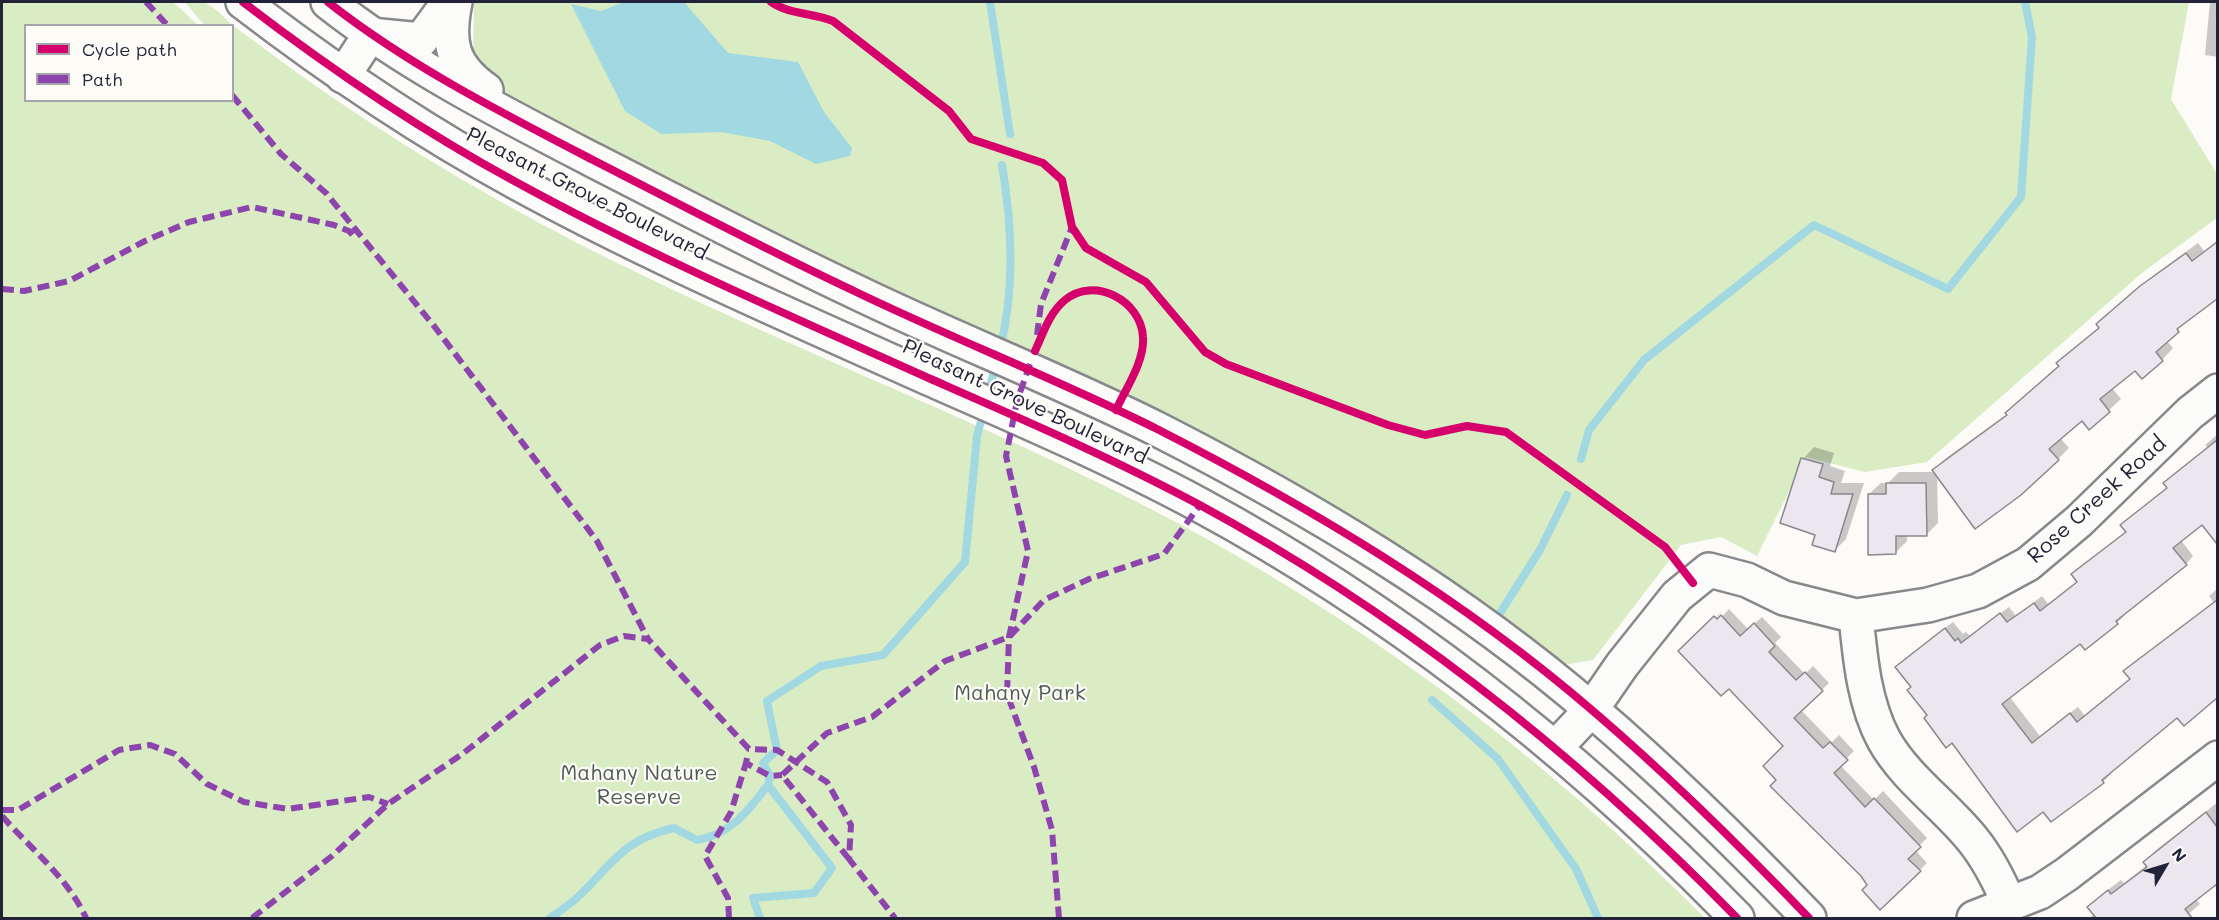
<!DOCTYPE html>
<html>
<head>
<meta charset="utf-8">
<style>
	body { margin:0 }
	#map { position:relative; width:2219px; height:920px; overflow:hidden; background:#fcfbf8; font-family:Mali,sans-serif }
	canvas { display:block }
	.frame { position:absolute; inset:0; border:3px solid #22223b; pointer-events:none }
	.legend { position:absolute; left:24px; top:24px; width:210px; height:78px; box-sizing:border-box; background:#fdfcf7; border:2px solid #a5a5ac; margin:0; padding:8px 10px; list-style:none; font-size:18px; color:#22223b }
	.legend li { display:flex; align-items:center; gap:12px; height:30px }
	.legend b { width:30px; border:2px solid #a5a5ac }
	.north { position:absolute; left:2135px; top:836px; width:60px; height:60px; -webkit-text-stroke:4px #fdfcf7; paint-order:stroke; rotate:52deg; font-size:16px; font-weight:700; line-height:24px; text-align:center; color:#22223b }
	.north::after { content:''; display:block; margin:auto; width:21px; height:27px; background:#22223b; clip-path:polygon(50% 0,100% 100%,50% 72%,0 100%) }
</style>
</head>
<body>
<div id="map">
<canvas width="2219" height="920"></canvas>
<div class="frame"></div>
<ul class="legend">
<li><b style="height:8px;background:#d6006c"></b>Cycle path</li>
<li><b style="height:8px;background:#8e44ad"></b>Path</li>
</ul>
<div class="north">N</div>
</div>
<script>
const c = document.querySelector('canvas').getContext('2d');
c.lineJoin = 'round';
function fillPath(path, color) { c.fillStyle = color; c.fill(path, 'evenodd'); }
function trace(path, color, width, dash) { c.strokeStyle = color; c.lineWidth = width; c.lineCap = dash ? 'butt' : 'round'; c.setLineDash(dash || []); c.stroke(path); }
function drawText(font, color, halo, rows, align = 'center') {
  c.font = font + ' Mali,sans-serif'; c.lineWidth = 4.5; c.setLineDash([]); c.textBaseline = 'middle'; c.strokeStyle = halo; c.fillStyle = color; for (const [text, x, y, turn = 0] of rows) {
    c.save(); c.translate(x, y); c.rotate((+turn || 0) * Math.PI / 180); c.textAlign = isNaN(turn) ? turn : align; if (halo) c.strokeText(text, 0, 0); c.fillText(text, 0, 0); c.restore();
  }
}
fillPath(new Path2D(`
	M 2,2 L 173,2 L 198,25 L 26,26 L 26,100 L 232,100 L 232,26 L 204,25 L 185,2 C 191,2 198,0 203,2 C 213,5 224,17 231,24 C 253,40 274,56 296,72 C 362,119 430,162 501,202 C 707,318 932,397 1143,505 C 1351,611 1540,752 1705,918 L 2,918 Z
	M 474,2 L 2189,2 L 2171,99 L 2217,174 L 2217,218 L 2143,272 L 1927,462 L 1865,472 L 1806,457 L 1757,556 L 1721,537 L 1681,545 L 1593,660 L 1551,667 L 1259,471 L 831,268 L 550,121 L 494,87 L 473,62 Z`), '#d9ecc4');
fillPath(new Path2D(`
	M 624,2 L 684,2 L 728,53 L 798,62 L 824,112 L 852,148 L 850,156 L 816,164 L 770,141 L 721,132 L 661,134 L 625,111 L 571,4 L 601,11 Z`), '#a2d8e2');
fillPath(new Path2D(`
	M 2210,2 L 2218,2 L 2218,57 L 2205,55 Z
	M 2218,241 L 2218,297 L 2189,318 L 2167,341 L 2173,348 L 2162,360 L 2135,368 L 2112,388 L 2121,399 L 2089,428 L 2082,419 L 2060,438 L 2069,448 L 2058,459 L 1937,474 L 1938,523 L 1926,535 L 1907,535 L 1907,541 L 1895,553 L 1869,494 L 1881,483 L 1888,483 L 1899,472 L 1936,472 L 1934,470 L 1946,458 L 2007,414 L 2060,365 L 2058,363 L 2070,352 L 2100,327 L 2109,313 L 2154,275 L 2198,243 L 2204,251 Z
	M 2218,434 L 2218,526 L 2210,532 L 2203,523 L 2181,540 L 2193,556 L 2186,564 L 2123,613 L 2125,615 L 2117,623 L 2085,648 L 2080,642 L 2009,696 L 2040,736 L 2078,707 L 2085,716 L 2131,679 L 2125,671 L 2133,663 L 2214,603 L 2209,596 L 2218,588 L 2218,690 L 2177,716 L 2109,773 L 2111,774 L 2103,782 L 2044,810 L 1952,741 L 1928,715 L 1913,687 L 1905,660 L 1953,622 L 1963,634 L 1966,632 L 1970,636 L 2009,607 L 2016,616 L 2042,596 L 2048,604 L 2078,581 L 2073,574 L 2127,531 L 2208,448 L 2205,445 Z
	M 1814,447 L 1834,453 L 1830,466 L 1845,471 L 1841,483 L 1864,483 L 1846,539 L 1834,551 L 1817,534 L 1803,459 Z
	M 1729,609 L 1748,629 L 1762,617 L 1781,637 L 1775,643 L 1805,674 L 1813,666 L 1829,683 L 1801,710 L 1832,742 L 1839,735 L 1854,751 L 1840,765 L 1874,800 L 1883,791 L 1927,838 L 1915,850 L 1927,863 L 1881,908 L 1862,875 L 1778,780 L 1785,746 L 1729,687 L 1680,651 L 1723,610 L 1715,619 L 1717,622 Z
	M 2218,802 L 2218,890 L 2214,885 L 2196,899 L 2200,904 L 2184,918 L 2089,918 L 2095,914 L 2089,907 L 2101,895 L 2121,880 L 2124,883 L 2147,865 L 2145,862 L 2156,850 Z`), '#0003');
trace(new Path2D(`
	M 990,2 L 1010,134
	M 1000,349 C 1015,290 1012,224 1002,165
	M 988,395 L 996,363
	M 1581,459 L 1589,430 L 1644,360 L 1814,225 L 1948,289 L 2021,197 L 2032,37 L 2025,2
	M 1500,613 L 1540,550 L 1567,495
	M 1432,700 L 1498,759 L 1576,869 L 1598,918
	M 550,918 C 560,911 571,904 580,895 C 614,862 624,839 674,828 L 697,840 C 731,834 748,811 768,785
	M 760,918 L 753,898 L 814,893 L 832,868 L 768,785 L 770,776 L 763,763 L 777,750 L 767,701 L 821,666 L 883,655 L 965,562 L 977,436 L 984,410`), '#a2d8e2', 8);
const building = new Path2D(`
	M 2217,242 L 2217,299 L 2177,329 L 2179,332 L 2156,352 L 2163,361 L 2142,379 L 2135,371 L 2100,399 L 2110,412 L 2089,430 L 2082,421 L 2049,449 L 2059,460 L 2021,495 L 1975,529 L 1932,470 L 2007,415 L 2005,413 L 2059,366 L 2056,363 L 2099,328 L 2096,324 L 2140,286 L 2186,253 L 2192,261 Z
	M 2217,440 L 2217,544 L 2202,525 L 2173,548 L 2187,565 L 2116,621 L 2118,624 L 2085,650 L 2080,644 L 2002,704 L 2032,743 L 2070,713 L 2077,722 L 2130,679 L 2123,671 L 2217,600 L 2217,698 L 2184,726 L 2177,718 L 2102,780 L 2104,783 L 2051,822 L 2043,812 L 2017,832 L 1952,743 L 1946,748 L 1924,718 L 1927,715 L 1907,690 L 1911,687 L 1895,667 L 1945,628 L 1955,641 L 1958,638 L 1961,643 L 2000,613 L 2007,622 L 2034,603 L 2040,611 L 2077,582 L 2071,574 L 2126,532 L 2120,525 L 2167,488 L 2163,483 Z
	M 1801,458 L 1823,464 L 1819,477 L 1834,482 L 1831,494 L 1853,494 L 1835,552 L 1812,545 L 1815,535 L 1780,523 Z
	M 1886,483 L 1926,483 L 1927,536 L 1896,536 L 1896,554 L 1868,555 L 1868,494 L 1886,494 Z
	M 1721,615 L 1740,636 L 1754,623 L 1775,646 L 1769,652 L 1796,680 L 1805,672 L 1823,691 L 1794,718 L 1823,748 L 1830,742 L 1848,760 L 1834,773 L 1865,807 L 1874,798 L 1921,847 L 1908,859 L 1921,871 L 1880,910 L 1862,890 L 1867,885 L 1861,876 L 1770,786 L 1776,780 L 1763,766 L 1783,746 L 1729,689 L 1721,696 L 1678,651 L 1714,616 L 1717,619 Z
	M 2206,812 L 2217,827 L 2217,884 L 2185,909 L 2192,918 L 2096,918 L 2087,907 L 2108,890 L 2111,894 L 2147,867 L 2143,862 Z`);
fillPath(building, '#ece6ee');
trace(building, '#88888c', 1.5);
const minor = new Path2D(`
	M 370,35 L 421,40 L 449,2
	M 343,76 L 370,35
	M 1856,616 C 1860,657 1864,703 1884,740 C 1906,779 1946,806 1973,840 C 1989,860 1999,880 2009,904
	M 1555,748 L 1591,710 L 1622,665 L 1677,596 L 1709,570 L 1747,580 L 1784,598 L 1856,616 L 1928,605 L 1978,591 L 2028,564 L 2079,521 L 2190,413 L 2218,391
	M 1974,918 L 2040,892 L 2067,874 L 2218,758`);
const major = new Path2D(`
	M 243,2 C 329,68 420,130 516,182 C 651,256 793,317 933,380 C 1022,419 1112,458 1198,504 C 1398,612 1579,756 1737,918
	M 328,2 C 408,65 502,113 593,160 C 679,204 765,249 852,290 C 953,339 1057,379 1157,429 C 1310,507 1462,598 1593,711 C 1669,776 1740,846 1809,918
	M 455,2 C 447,42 451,65 486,90`);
trace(minor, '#88888c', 38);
trace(major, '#88888c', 38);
trace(minor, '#fbfbf9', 33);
trace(major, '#fbfbf9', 33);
trace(new Path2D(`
	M 146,2 L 168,26
	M 232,95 L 281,154 L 326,193 L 434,326 L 597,541 L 648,639
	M 2,289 L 24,291 L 69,281 L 145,241 L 189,222 L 252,207 L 334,225 L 349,231 L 356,239
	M 1037,335 L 1041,304 L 1072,227
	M 1030,364 L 1017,401 L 1006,456 L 1028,551 L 1009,637 L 1007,694 L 1034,767 L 1052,830 L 1059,918
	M 747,758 L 746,763 L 770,776 L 782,775
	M 2,810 L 18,810 L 119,750 L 150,745 L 175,754 L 207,784 L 244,802 L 288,809 L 369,797 L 388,804
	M 2,816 C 31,849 68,878 86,918
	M 849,859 L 782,775 L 827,733 L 872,717 L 945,661 L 1009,637 L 1044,600 L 1089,579 L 1164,554 L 1200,505
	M 252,918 L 332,856 L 388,804 L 461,755 L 600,645 L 624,636 L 648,639 L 749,749 L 777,750 L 827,782 L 851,825 L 849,859 L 895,918
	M 729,918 L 728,898 L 705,856 L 731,812 L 746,763`), '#8e44ad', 6, [12, 6]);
trace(new Path2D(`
	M 243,2 C 329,68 420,130 516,182 C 651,256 793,317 933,380 C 1022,419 1112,458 1198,504 C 1398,612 1579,756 1737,918
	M 328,2 C 408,65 502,113 593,160 C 679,204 765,249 852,290 C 953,339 1057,379 1157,429 C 1310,507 1462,598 1593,711 C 1669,776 1740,846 1809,918
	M 771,2 C 788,14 813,13 833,21 L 949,111 L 971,139 L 1043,163 L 1062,180 L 1072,227 L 1086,248 L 1146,282 L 1205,352 L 1226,364 L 1388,425 L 1425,435 L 1467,426 L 1506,432 L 1665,547 L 1693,583
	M 1035,351 C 1043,334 1049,313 1065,300 C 1094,276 1141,300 1143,337 C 1145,361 1125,390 1116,410`), '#d6006c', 8);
drawText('21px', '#22223b', '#fdfcf7', [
	["Pleasant Grove Boulevard",587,194,27],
	["Pleasant Grove Boulevard",1025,402,25],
	["Rose Creek Road",2097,500,-42]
]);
drawText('21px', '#505b57', '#fdfcf7', [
	["Mahany Park",1020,694],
	["Mahany Nature",639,774],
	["Reserve",639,798]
]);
</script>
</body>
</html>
